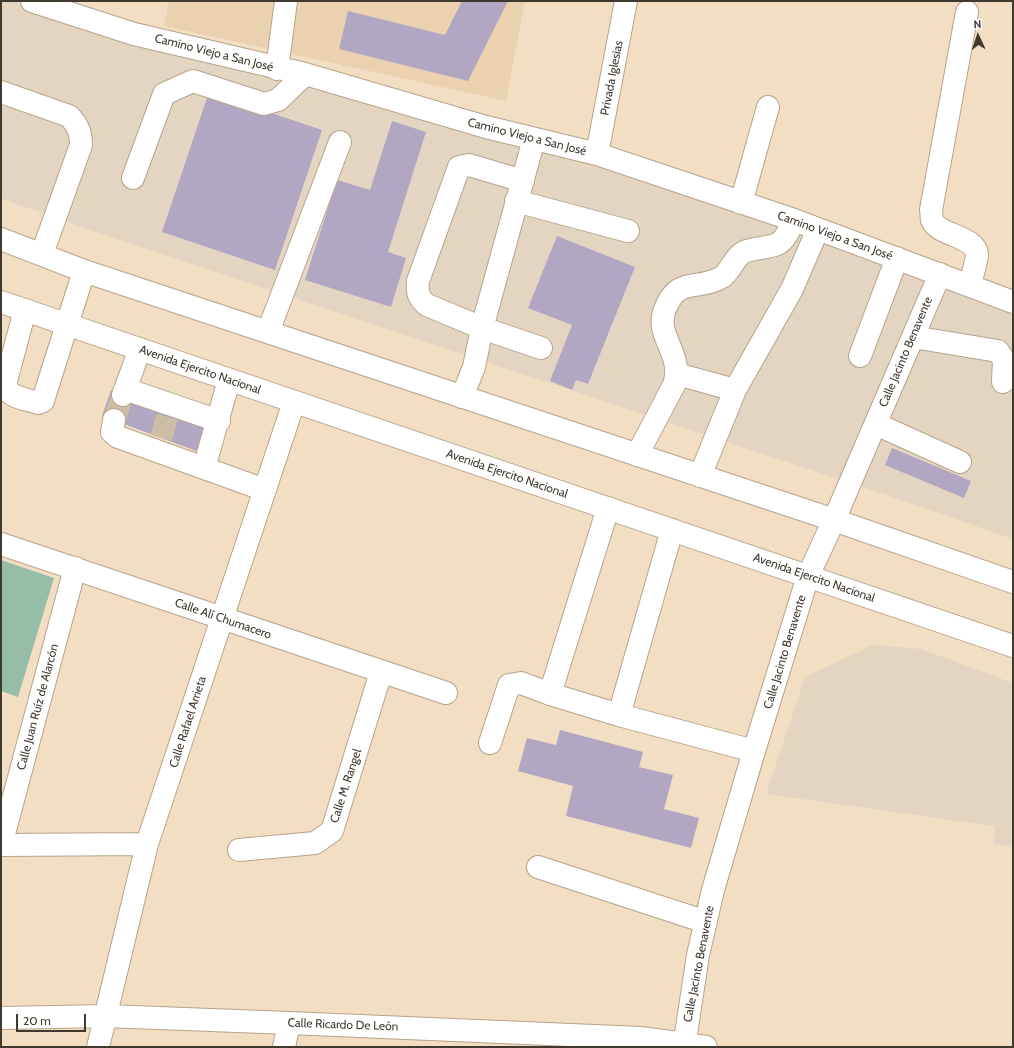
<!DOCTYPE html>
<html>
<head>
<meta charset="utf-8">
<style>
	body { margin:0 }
	#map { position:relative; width:1014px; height:1048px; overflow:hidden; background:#f2dec3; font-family:Cabin,sans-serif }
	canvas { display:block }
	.frame { position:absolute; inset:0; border:2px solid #40392e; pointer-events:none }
	.north { position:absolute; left:958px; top:16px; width:40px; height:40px; -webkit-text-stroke:3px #fff; paint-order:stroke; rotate:357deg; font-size:11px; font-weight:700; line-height:16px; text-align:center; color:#40392e }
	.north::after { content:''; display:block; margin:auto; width:14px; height:18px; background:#40392e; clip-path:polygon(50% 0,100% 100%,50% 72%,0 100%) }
	.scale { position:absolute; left:16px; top:1014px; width:70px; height:18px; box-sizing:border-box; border:2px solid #40392e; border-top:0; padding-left:5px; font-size:12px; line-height:14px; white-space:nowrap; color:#40392e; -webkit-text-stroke:3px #fff; paint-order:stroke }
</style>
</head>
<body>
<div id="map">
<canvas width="1014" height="1048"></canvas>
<div class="frame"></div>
<div class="north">N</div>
<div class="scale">20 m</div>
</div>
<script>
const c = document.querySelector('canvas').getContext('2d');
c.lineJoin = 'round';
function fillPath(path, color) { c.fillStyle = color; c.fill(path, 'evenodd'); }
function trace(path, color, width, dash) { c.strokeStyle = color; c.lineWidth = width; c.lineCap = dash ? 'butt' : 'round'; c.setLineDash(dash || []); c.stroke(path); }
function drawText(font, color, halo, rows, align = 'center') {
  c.font = font + ' Cabin,sans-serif'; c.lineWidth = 4; c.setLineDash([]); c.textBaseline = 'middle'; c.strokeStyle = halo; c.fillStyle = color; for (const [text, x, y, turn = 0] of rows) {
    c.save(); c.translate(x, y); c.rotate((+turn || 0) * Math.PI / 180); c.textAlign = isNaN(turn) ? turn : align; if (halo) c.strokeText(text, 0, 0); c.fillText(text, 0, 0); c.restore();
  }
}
fillPath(new Path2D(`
	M 1,1 L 56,1 L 713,195 L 1013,311 L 1013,539 L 887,495 L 107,236 L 1,198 Z
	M 873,645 L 921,649 L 1013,683 L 1013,847 L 995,844 L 994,826 L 766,794 L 805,677 Z`), '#e3d5c2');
fillPath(new Path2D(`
	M 169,1 L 525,1 L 506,101 L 164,26 Z`), '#ead2b1');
fillPath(new Path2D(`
	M 1,560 L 54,578 L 18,697 L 1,691 Z`), '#95bda7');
fillPath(new Path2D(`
	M 462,1 L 508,1 L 468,81 L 339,49 L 348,11 L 445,35 Z
	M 209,92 L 322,130 L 275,270 L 162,232 Z
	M 392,121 L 426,132 L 388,252 L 406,258 L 391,307 L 305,280 L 337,180 L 370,190 Z
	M 557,236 L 635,267 L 588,384 L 576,380 L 572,390 L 550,381 L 572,325 L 528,308 Z
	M 111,390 L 209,426 L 199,452 L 102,416 Z
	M 892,448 L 971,481 L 964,498 L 885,465 Z
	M 560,730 L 643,752 L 639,767 L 673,775 L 664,809 L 699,818 L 691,848 L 566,816 L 573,786 L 518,771 L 527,738 L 556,745 Z`), '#b1a7c3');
trace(new Path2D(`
	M 114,420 L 123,395
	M 161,438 L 169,411`), '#cebda5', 22, [22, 11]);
const minor = new Path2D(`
	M 32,1 L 134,34 L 305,74 L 486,127 L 597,154 L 794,220 L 1013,302
	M 967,12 L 931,210 C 932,213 931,217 932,220 C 938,236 977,236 977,255 C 976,264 972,275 970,285
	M 277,69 L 286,1
	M 1,92 L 69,116 C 78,125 81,133 81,145 L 42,254
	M 597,154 L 626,1
	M 133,178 L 164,94 L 193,81 L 264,104 L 278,100 L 305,74
	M 523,181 L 469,165 L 459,167 L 418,281 C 417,292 418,298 427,305 L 482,328 L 541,348
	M 516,201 L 628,231
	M 741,203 L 768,107
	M 25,310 L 5,385 C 8,398 27,399 38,403 L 43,401 L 45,394 L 84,271
	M 268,332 L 340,142
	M 913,337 L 998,351 L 1004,360 L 1003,382
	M 860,356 L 897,258
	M 677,374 L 735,390
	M 125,389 L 219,421
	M 123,395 L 140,349
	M 462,397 L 474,367 L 482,328 L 534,139
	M 114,420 L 112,432 L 118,437 L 265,490
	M 876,424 L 960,462
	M 637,455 L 674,385 C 684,354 656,338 664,312 C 677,274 698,292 722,277 C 731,271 734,257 744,252 C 754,247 770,249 779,243 C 786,239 790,228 794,220
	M 204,468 L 229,380
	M 700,476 L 735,390 L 792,289 L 818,229
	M 1,544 L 446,693
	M 550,694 L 619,715 L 672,530
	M 619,715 L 754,751
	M 490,743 L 509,685 L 521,683 L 550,694 L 608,508
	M 1,845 L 75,568
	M 1,845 L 147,844
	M 239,850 L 315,843 L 332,831 L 381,672
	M 538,867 L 706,922
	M 1,1018 L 106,1016 L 289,1023 L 641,1038 L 706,1047
	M 98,1047 L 147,844 L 294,402
	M 284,1047 L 289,1023
	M 684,1047 L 698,955 L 713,890 L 754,751 L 808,576 L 834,520 L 940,274`);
const major = new Path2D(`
	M 1,239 L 84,271 L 834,520 L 1013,582
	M 1,302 L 1013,646`);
trace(minor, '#b6a48a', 24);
trace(major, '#b6a48a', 24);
trace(minor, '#fff', 22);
trace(major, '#fff', 22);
drawText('12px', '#40392e', '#fff', [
	["Camino Viejo a San José",214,53,14],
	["Privada Iglesias",612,78,-79],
	["Camino Viejo a San José",527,137,14],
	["Camino Viejo a San José",835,236,20],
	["Calle Jacinto Benavente",906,352,-67],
	["Avenida Ejercito Nacional",200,370,19],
	["Avenida Ejercito Nacional",507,474,19],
	["Avenida Ejercito Nacional",814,578,19],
	["Calle Alí Chumacero",223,619,19],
	["Calle Jacinto Benavente",785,652,-73],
	["Calle Juan Ruíz de Alarcón",38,707,-75],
	["Calle Rafael Arrieta",188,722,-72],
	["Calle M. Rangel",346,786,-72],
	["Calle Jacinto Benavente",699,964,-79],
	["Calle Ricardo De León",343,1025,2]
]);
</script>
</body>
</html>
